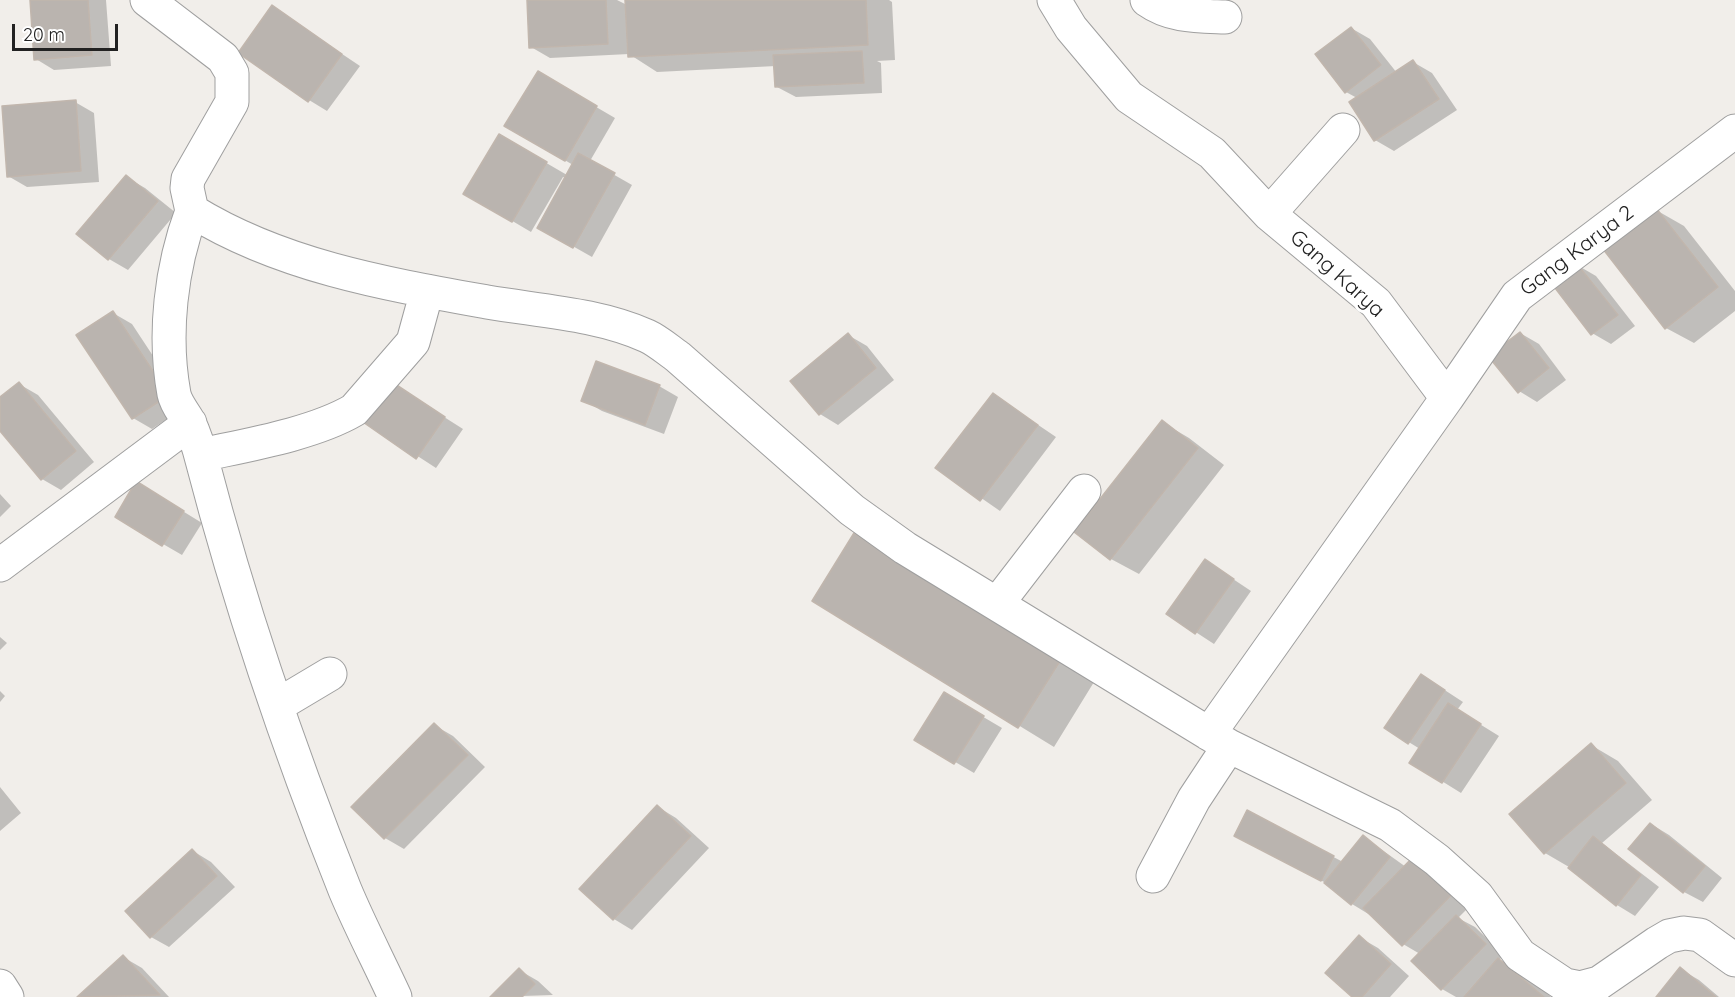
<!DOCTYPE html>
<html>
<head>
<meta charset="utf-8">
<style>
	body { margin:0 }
	#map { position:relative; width:1735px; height:997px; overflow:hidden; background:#f1eeea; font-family:Quicksand,sans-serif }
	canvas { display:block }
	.scale { position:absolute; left:12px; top:24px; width:106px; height:27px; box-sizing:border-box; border:3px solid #222; border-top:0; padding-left:8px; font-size:18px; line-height:21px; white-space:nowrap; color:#222; -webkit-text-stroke:4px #fff; paint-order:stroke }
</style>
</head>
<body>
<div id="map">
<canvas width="1735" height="997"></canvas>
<div class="scale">20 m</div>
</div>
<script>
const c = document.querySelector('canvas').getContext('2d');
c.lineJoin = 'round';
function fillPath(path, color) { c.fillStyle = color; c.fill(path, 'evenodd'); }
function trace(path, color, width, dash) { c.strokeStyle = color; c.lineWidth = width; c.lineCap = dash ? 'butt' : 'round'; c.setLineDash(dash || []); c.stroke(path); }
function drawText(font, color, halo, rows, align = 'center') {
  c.font = font + ' Quicksand,sans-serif'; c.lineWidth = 6; c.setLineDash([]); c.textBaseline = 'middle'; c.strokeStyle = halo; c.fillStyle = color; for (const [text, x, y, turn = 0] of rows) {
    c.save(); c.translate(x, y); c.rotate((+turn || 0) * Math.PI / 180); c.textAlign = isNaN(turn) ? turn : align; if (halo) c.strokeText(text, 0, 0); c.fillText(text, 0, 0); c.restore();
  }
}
fillPath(new Path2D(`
	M 31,0 L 106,0 L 111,66 L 54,70 L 36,59 Z
	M 528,0 L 617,0 L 627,5 L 626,0 L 889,0 L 892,2 L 895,60 L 877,61 L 881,63 L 882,93 L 796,97 L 777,87 L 776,66 L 657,72 L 629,54 L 550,58 L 531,47 Z
	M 272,7 L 360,66 L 327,111 L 309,100 Z
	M 1351,28 L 1370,39 L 1397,73 L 1413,62 L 1432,73 L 1457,110 L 1394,151 L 1375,140 L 1357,98 L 1346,92 Z
	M 538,73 L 615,118 L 590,161 L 632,185 L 592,257 L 539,227 L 566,178 L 563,177 L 531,232 L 465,193 L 500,136 L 567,175 L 573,165 L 506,125 Z
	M 75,102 L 94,113 L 99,182 L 27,187 L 8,176 Z
	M 126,177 L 145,188 L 176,213 L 128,270 L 109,259 Z
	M 1656,210 L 1684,226 L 1735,291 L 1735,311 L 1694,343 L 1666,328 Z
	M 1577,265 L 1596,276 L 1635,326 L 1611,344 L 1592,333 Z
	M 113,313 L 132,324 L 186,406 L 152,429 L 133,418 Z
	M 1520,333 L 1539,344 L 1566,380 L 1537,402 L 1519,391 Z
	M 848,335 L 867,346 L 894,380 L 838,425 L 820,414 Z
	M 389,382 L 463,429 L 436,468 L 362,420 Z
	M 19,384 L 38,395 L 94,462 L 61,490 L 42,479 L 0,428 L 0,399 Z
	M 659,386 L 678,397 L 664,434 L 602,411 L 583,400 Z
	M 994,395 L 1056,437 L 1000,511 L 938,468 Z
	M 1162,422 L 1189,438 L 1224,465 L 1139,574 L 1111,559 L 1076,531 Z
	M 0,494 L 11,506 L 0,517 Z
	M 155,494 L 202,523 L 182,555 L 163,544 Z
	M 890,555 L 1094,682 L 1054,747 L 814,600 Z
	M 1206,561 L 1251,591 L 1214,644 L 1168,614 Z
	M 0,637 L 7,643 L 0,650 Z
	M 1440,687 L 1463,702 L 1457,710 L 1499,736 L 1461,793 L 1411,762 L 1420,749 L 1386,728 Z
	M 0,691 L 5,696 L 0,702 Z
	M 963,705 L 1002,728 L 974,773 L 916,739 Z
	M 434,725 L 453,736 L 485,767 L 404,849 L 385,838 Z
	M 1591,745 L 1618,761 L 1652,800 L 1602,843 L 1659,887 L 1635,916 L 1617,905 L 1569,867 L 1545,853 Z
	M 0,787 L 21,813 L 0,831 Z
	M 658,807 L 676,818 L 709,848 L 632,930 L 614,919 Z
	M 1248,812 L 1343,862 L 1364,837 L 1406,867 L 1475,901 L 1458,918 L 1475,927 L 1504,955 L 1499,960 L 1526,976 L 1551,997 L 1456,997 L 1442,989 L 1420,954 L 1403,944 L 1370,915 L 1352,904 L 1326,883 L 1254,846 Z
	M 1651,824 L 1669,835 L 1722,878 L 1703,902 L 1684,892 Z
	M 193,851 L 211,862 L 235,887 L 169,947 L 151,937 Z
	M 1359,937 L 1378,948 L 1409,976 L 1390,997 L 1354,997 Z
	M 123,957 L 142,968 L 169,997 L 80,997 Z
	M 1680,969 L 1699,980 L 1719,997 L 1657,997 Z
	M 519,970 L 538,981 L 553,995 L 492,997 Z`), '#0003');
const building = new Path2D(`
	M 30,0 L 88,0 L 92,55 L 34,60 Z
	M 527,0 L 606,0 L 608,44 L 529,48 Z
	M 625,0 L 866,0 L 868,45 L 628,57 Z
	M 272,5 L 342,54 L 308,102 L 238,53 Z
	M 1351,27 L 1381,65 L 1345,93 L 1315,54 Z
	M 862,51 L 864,83 L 775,87 L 773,55 Z
	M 1413,60 L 1439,99 L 1374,141 L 1349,102 Z
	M 538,71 L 597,106 L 565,161 L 504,126 Z
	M 76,100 L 81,171 L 7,177 L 2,106 Z
	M 499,134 L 547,162 L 512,222 L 463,194 Z
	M 578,153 L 615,173 L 573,248 L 537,228 Z
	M 126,175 L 158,201 L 108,260 L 76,234 Z
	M 1656,208 L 1718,287 L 1665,329 L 1603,249 Z
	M 1577,264 L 1618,315 L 1591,335 L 1552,284 Z
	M 113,311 L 169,395 L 132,419 L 76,335 Z
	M 1520,332 L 1549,368 L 1518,393 L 1488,356 Z
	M 848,333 L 876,368 L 819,415 L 790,381 Z
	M 596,361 L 660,385 L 645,425 L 581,401 Z
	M 389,380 L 445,417 L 416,459 L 360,420 Z
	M 19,382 L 76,451 L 41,480 L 0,431 L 0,397 Z
	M 993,393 L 1038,425 L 980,501 L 935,468 Z
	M 1162,420 L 1198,448 L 1110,560 L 1074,532 Z
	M 136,481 L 184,511 L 162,546 L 115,517 Z
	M 854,533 L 1060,661 L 1018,728 L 812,601 Z
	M 1205,559 L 1234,579 L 1195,634 L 1166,614 Z
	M 1421,674 L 1445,690 L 1408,744 L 1384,728 Z
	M 944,692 L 984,716 L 954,764 L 914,740 Z
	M 1448,703 L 1481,724 L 1442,783 L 1409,763 Z
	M 434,723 L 468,755 L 384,839 L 351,807 Z
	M 1591,743 L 1626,783 L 1544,854 L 1509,814 Z
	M 657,805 L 691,836 L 613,920 L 579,889 Z
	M 1247,810 L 1334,856 L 1321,881 L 1234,836 Z
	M 1650,823 L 1705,866 L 1683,893 L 1628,849 Z
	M 1363,835 L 1390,857 L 1351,905 L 1324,883 Z
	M 1593,836 L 1641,875 L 1616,906 L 1568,868 Z
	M 192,849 L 217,876 L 150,938 L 125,911 Z
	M 1418,852 L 1457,889 L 1402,946 L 1363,908 Z
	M 1456,915 L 1486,944 L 1441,990 L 1411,961 Z
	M 1359,935 L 1391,964 L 1362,997 L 1352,997 L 1325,973 Z
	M 123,955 L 160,995 L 77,997 Z
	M 1498,958 L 1544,997 L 1464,997 Z
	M 1680,967 L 1716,997 L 1656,997 Z
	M 519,968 L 535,984 L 522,997 L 490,997 Z`);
fillPath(building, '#bab4af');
trace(building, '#c1b6ad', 1.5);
const minor = new Path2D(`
	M 147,0 L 223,58 L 232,73 L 232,102 L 188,179 L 187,188 L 192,211 C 281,266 386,284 487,302 C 540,311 598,314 647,336 C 658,341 668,350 678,357 L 852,510 L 905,548 L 1229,746 L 1390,825 L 1437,860 L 1477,896 L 1520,955 L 1565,985 L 1580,988 L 1599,983 L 1657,943 L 1669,936 L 1684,933 L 1700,935 L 1735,960
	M 1054,0 L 1071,28 L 1129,97 L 1212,153 L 1269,214 L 1376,303 L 1447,398 L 1209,734
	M 1147,0 C 1171,17 1197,16 1225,17
	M 192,211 C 171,267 163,334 174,394 C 176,404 184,413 189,422 C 194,433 199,448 202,460 C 240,606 289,750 345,890 C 360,926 379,962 395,997
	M 1269,214 L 1343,130
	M 1447,398 L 1517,296 L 1735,131
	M 201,455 C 247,445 313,434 354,410 L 413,342 L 427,291
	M 0,565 L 190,423
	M 997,604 L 1084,491
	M 278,705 L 330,674
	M 1153,876 L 1194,799 L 1229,746
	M 0,986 L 7,997`);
trace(minor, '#9f9f9f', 35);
trace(minor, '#fff', 33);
drawText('21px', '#222', '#fff', [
	["Gang Karya 2",1577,251,-37],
	["Gang Karya",1337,274,42]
]);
</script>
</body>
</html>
